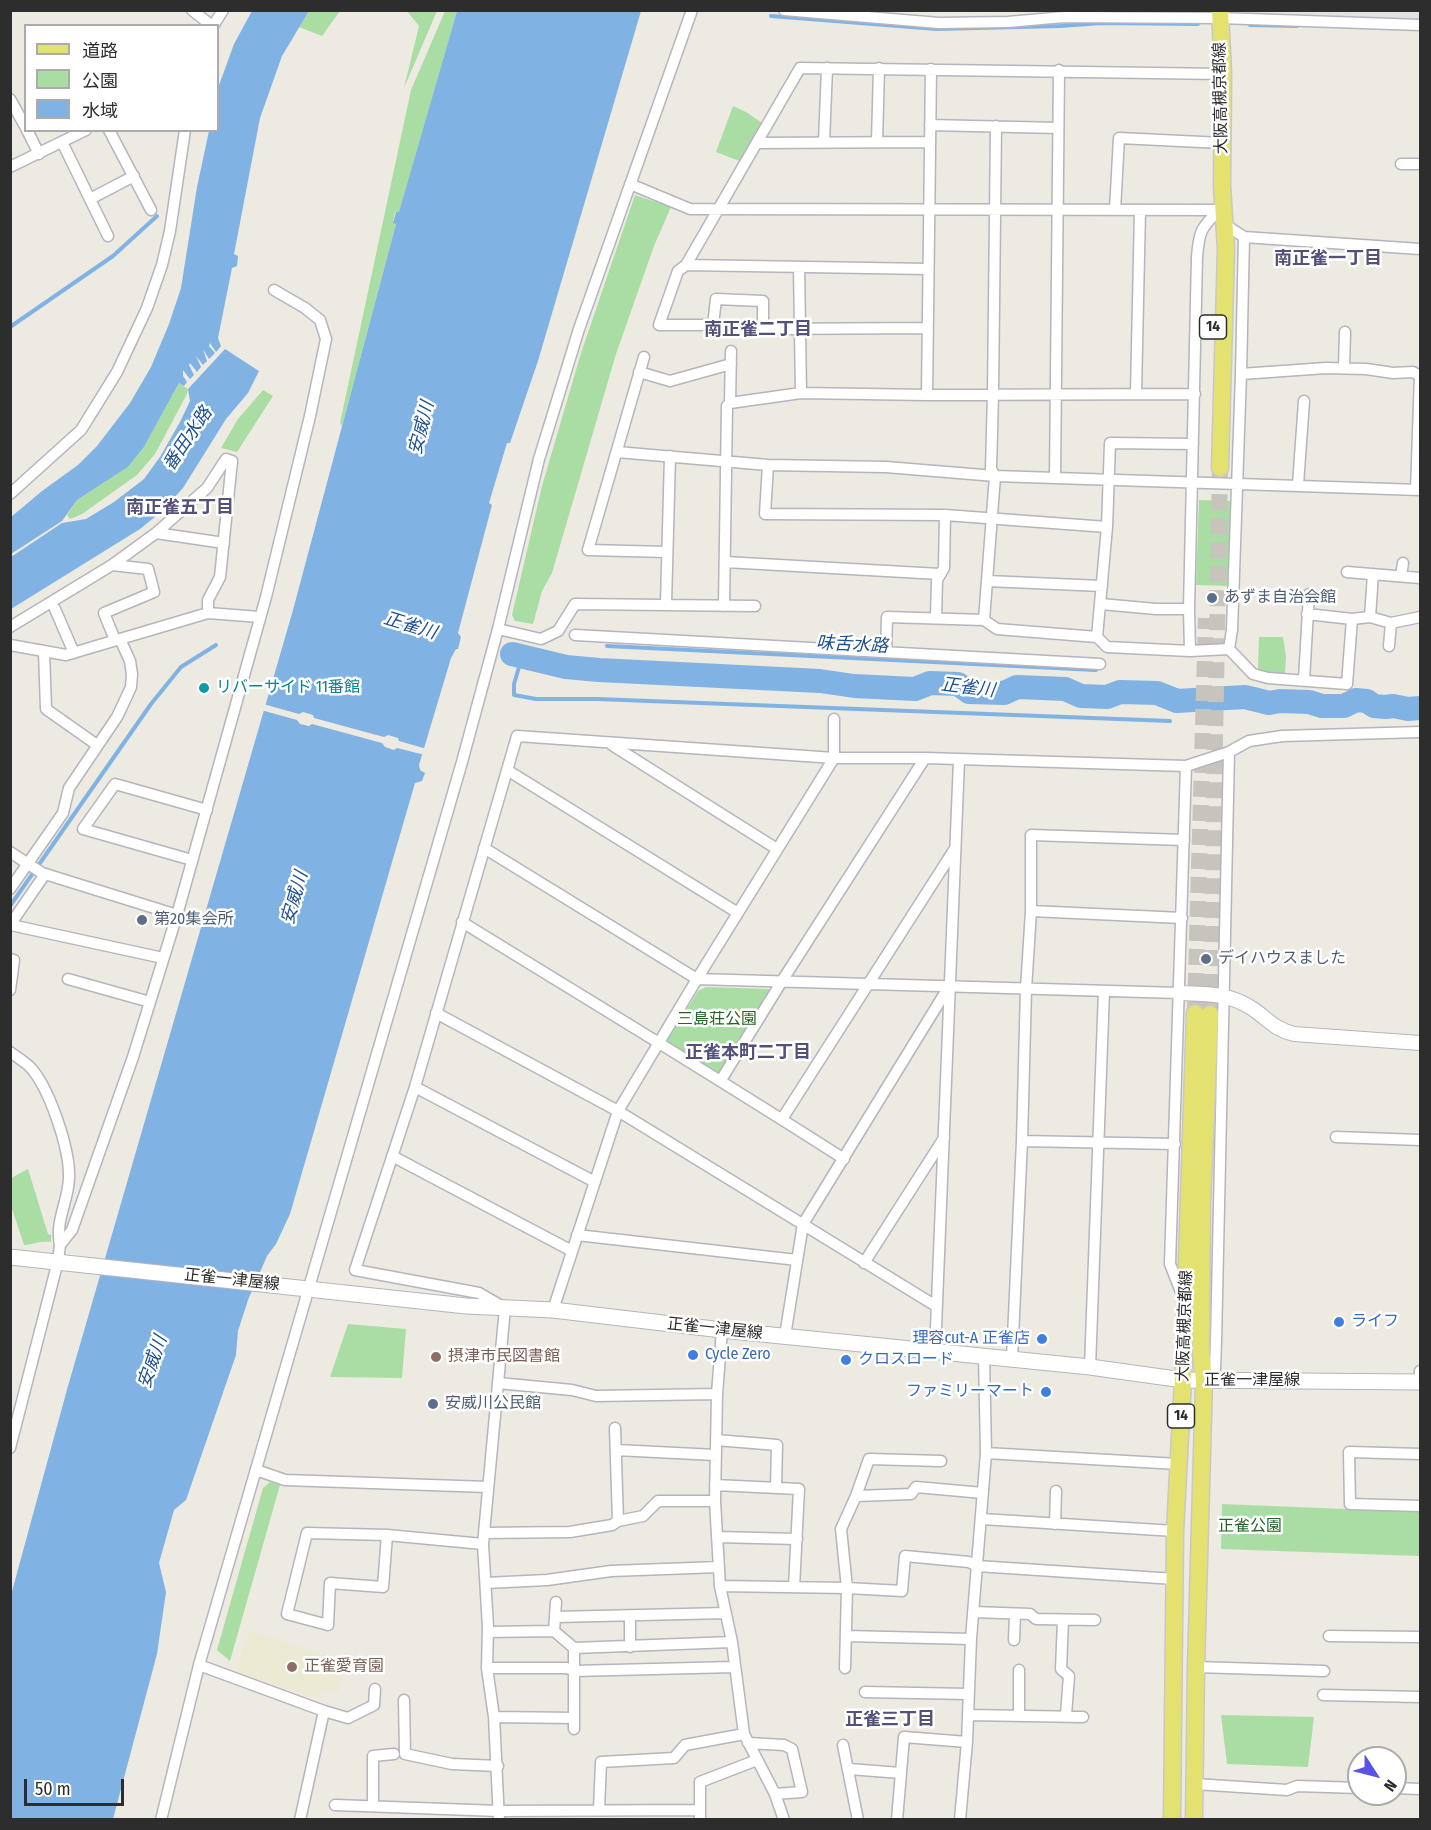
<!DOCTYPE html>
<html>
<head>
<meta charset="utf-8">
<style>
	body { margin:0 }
	#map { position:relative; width:1431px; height:1830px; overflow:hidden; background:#edeae1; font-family:"Fira Sans Condensed","Noto Sans JP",sans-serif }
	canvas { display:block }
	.frame { position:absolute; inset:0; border:12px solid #2d2d2d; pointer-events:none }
	.legend { position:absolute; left:24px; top:24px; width:195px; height:108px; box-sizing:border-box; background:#fff; border:2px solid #ababab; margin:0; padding:8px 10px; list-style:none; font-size:18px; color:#2d2d2d }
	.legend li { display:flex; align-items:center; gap:12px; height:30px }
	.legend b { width:30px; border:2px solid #ababab }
	.north { position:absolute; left:1347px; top:1746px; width:60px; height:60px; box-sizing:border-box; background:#fff; border:2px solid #ababab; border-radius:50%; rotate:126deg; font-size:16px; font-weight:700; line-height:24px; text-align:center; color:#2d2d2d }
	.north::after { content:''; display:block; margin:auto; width:21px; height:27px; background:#5953e8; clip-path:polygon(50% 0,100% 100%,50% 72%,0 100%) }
	.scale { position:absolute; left:24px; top:1779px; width:100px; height:27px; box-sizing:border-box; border:3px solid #2d2d2d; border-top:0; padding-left:8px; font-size:18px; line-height:21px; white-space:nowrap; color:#2d2d2d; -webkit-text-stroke:4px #fff; paint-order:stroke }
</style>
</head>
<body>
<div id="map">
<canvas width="1431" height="1830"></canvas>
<div class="frame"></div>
<ul class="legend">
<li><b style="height:8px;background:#e3e270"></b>道路</li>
<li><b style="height:16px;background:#aadda4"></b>公園</li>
<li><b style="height:16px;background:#80b3e3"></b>水域</li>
</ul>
<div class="north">N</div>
<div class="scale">50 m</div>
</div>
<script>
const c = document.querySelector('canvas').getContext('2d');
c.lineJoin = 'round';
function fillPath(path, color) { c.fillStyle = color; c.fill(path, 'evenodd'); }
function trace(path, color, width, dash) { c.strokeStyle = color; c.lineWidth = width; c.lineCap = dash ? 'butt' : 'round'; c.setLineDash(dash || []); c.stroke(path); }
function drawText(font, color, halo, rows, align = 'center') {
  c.font = font + ' "Fira Sans Condensed","Noto Sans JP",sans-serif'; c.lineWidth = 5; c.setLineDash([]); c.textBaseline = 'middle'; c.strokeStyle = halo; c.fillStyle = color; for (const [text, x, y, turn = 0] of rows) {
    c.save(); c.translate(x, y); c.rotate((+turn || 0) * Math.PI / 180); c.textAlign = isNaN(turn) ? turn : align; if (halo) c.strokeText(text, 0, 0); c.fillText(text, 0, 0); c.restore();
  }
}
fillPath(new Path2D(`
	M 1250,10 L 1420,11 L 1420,21 L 1250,17 Z`), '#e3e1e6');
fillPath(new Path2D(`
	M 249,1630 L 348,1663 L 338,1693 L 322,1689 L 319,1699 L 235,1672 Z`), '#ecead3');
fillPath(new Path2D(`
	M 309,11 L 340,11 L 322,36 L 299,27 Z
	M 407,11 L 437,11 L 404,88 L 419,26 Z
	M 445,11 L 457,11 L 399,213 L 395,212 L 393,222 L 396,224 L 342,426 L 340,423 L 411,90 Z
	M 733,106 L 746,112 L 762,123 L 742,162 L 716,152 Z
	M 635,195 L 671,207 L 654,246 L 616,354 L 552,573 L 542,591 L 533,624 L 515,621 L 512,615 L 542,486 L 581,353 Z
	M 179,383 L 188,389 L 187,394 L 155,454 L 137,475 L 82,514 L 70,519 L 67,515 L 77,500 L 128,467 L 144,447 Z
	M 263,390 L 273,396 L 237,452 L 221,448 L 238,419 Z
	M 1199,500 L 1231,501 L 1228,586 L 1196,585 Z
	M 1259,637 L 1283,637 L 1286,657 L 1285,674 L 1267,673 L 1258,669 Z
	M 706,987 L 768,989 L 771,993 L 720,1074 L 714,1072 L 669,1045 L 668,1039 L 698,991 Z
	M 28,1169 L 48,1234 L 51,1235 L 51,1242 C 42,1240 34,1244 24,1245 L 11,1206 L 11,1178 Z
	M 348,1324 L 406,1329 L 402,1378 L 330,1377 Z
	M 270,1482 L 280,1485 L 230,1661 L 217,1650 L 263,1488 Z
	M 1222,1504 L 1420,1512 L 1420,1556 L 1221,1549 Z
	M 1221,1715 L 1314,1717 L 1308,1767 L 1227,1764 Z`), '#aadda4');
fillPath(new Path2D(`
	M 252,11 L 309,11 L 282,56 L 260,118 L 234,254 L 238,256 L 237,266 L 232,268 L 218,338 L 221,346 L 216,352 L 210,343 L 209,346 L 215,353 L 209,359 L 203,349 L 207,361 L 203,365 L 196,356 L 201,367 L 197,372 L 190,363 L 189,365 L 194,375 L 190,379 L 183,370 L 183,376 L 187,382 L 184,386 L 179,383 L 144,447 L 128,467 L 77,500 L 62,521 L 11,554 L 11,517 L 42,491 L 78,465 L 97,446 L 130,403 L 151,367 L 169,324 L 181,288 L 197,187 L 209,131 L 218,130 L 218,88 L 234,44 Z
	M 457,11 L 641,11 L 538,361 L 510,443 L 507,443 L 489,503 L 492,505 L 458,633 L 461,637 L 458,649 L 456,649 L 451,658 L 419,765 L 420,770 L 425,773 L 422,781 L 415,783 L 290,1214 L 276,1244 L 267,1256 L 248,1300 L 238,1331 L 236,1355 L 186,1500 L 174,1510 L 159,1563 L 166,1592 L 157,1654 L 113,1819 L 11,1820 L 11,1595 L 68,1386 L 293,610 L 396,224 L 393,223 L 396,212 L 399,212 Z
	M 225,349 L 259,371 L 248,393 L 226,419 L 183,488 L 161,512 L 140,529 L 11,609 L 11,557 L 62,523 L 86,519 L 114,502 L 144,479 L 160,457 L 180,422 L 190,401 L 188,389 Z`), '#80b3e3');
fillPath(new Path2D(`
	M 263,704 L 299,714 L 303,712 L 313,715 L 314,718 L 384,737 L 388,735 L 398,738 L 399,741 L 427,749 L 425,755 L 397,748 L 394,750 L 385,747 L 382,743 L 312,724 L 309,726 L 300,724 L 297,720 L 261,710 Z`), '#edeae1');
trace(new Path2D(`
	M 771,16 L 937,29 L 1060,26 L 1102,23 L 1198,24
	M 1250,25 L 1297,26
	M 10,327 L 113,256 L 157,216
	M 607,646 L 1096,670
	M 522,657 L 514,684 L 514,695 L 536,699 L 597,699 L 1170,721
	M 10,906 L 151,704 L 181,667 L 216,645`), '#80b3e3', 4);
trace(new Path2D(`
	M 512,654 L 566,667 L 599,670 L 820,681 L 854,686 L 915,689 L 930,683 L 958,684 L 969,692 L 1004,693 L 1017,687 L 1065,689 L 1081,696 L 1107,697 L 1120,692 L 1157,693 L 1177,701 L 1245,697 L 1269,703 L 1280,701 L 1309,702 L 1322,706 L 1344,706 L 1356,700 L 1367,701 L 1374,706 L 1386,707 L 1393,706 L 1408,709 L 1420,708`), '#80b3e3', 24);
trace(new Path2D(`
	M 1195,1013 L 1206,618
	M 1210,1014 L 1220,468`), '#c7c4bd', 16, [16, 8]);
const minor = new Path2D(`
	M 192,10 L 212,26
	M 784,10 L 939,23 L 1008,22 L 1064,17 L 1220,18 L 1420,25
	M 213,26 L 223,10
	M 10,99 L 26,128
	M 930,125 L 1058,128
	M 27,130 L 39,154
	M 109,130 L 151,210
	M 62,142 L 108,236
	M 824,142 L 827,68
	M 877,142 L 879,68
	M 758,143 L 930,142
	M 1401,164 L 1420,164
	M 10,167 L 86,130
	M 630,184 L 690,209 L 1219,210
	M 90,199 L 134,176
	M 1115,210 L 1119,138 L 1222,143
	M 1224,224 L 1244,237 L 1420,249
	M 686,265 L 928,269
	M 799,267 L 801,393
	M 927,328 L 763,329 L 763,301 L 716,299 L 713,325 L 659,325 L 678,271 L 686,265 L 800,68 L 1223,74
	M 644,357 L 588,550 L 667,552
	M 1344,368 L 1345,332
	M 639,372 L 670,381 L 731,364
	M 1241,374 L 1326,368 L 1366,369 L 1393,373 L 1413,372 L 1420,376
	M 1136,393 L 1140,210
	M 927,395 L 931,69
	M 730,403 L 801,393 L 927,395 L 1195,394
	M 617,452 L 768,465 L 886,467 L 995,476 L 1420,490
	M 768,465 L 765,514 L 945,515 L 1107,527
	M 1055,478 L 1059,70
	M 1298,485 L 1304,401
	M 1416,490 L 1420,375
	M 10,494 L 81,430 L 117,372 L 147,308 L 162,265 L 170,231 L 185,130
	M 156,533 L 224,543
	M 725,562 L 940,574
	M 112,565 L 148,569 L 154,592 L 104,613 L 115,640
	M 1347,572 L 1420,578
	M 1401,576 L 1403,563
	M 987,581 L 1102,586
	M 666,604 L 670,456
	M 1101,604 L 1156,609 L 1189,609
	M 724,606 L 727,406 L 730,403 L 731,351
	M 55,609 L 74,653
	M 1307,614 L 1352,619 L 1370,617 L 1391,623 L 1420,617
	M 1370,617 L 1373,574
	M 936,618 L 937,580 L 944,568 L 945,515
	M 984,620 L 995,476 L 991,469 L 993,394 L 996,126
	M 10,627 L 112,565 L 156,533 L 207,488 L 226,459 L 232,461 L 220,577 L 208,600 L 208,613
	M 498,629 L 541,639 L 558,631 L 575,604 L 755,606
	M 575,635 L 1100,664
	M 1097,637 L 1107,527 L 1110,443 L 1193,444
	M 10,645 L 66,655 L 208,613 L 260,617
	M 1389,646 L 1391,623
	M 1229,649 L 1232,630 L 1241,374 L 1244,237
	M 1229,649 L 1253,674 L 1268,678 L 1347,684 L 1352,619
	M 44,651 L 46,709 L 97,745
	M 1190,651 L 1189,609 L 1197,257 C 1199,231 1201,228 1219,210
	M 886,652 L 887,617 L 984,620 L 997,629 L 1097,637 L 1107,647 L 1190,651 L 1229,649
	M 1304,680 L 1309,594
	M 612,745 L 777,849
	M 507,770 L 738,913
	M 484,848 L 697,979 L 1179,993
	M 10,852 L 42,873 L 177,915
	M 192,860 L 83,829 L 115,784 L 207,810
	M 10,889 L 63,813 L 69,788 L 117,717 L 126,698 L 131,687 L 132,674 L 130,661 L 120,639
	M 1031,911 L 1182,918
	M 462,922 C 590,1001 718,1078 844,1159
	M 10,925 L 45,874
	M 11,925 L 163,958
	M 10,959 L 14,960 L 10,990
	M 68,979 L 150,1002
	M 436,1013 L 618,1111 L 936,1306
	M 10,1052 C 17,1057 23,1061 29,1066 C 49,1086 70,1149 69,1178 C 68,1203 55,1220 60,1245
	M 721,1080 L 782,981 L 925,758
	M 415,1087 L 595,1182
	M 782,1119 L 954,850
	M 1336,1137 L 1420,1140
	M 1022,1141 L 1175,1144
	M 392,1156 L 572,1251
	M 577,1235 L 797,1260
	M 864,1263 L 944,1138
	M 1183,1297 L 1170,1264 L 1186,766
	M 553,1310 L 618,1111 L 697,979 L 834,758 L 834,719
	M 722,1330 L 717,1394 L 715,1501 L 720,1586 L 732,1642 L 744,1734 L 775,1794 L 784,1820
	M 785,1336 L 803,1224 L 948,988
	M 935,1352 L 959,760
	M 1012,1359 L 1022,1141 L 1026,989 L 1031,911 L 1031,835 L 1184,840
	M 1090,1367 L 1104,991
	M 1420,1371 L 1420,1374
	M 1204,1381 L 1215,1369 L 1216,1342 L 1229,752
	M 498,1383 L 572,1390 L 596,1396 L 717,1394
	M 615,1428 L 618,1521
	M 716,1440 L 777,1445 L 776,1488
	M 10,1448 L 58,1261 L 60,1245 L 72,1230 L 133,1057 L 177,915 L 266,597 L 310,416 L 326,339 L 320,320 L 305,308 L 274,290
	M 616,1450 L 716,1455
	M 986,1453 L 1178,1464
	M 1420,1454 L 1349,1452 L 1350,1504 L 1420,1506
	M 256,1470 L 285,1480 L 488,1487
	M 715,1485 L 799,1489 L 794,1587
	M 856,1496 L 911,1494 L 916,1487 L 983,1493
	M 982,1519 L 1175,1531
	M 1055,1524 L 1056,1491
	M 485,1533 L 570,1532 L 612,1525 L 618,1521 L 643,1516 L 658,1501 L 715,1501
	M 387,1535 L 383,1587 L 330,1583 L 328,1625 L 287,1614 L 307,1533 L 387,1535 L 483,1544
	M 717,1537 L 797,1539
	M 486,1583 L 547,1580 L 611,1571 L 719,1567
	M 720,1586 L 847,1588 L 902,1591 L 905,1556 L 969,1562 L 977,1566 L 1175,1579
	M 556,1602 L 554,1631 L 574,1648 L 574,1729
	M 973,1612 L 1030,1614 L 1036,1619 L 1095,1620
	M 555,1617 L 726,1613
	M 1063,1620 L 1061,1669 L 1069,1676 L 1066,1715
	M 488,1632 L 554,1631
	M 846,1636 L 971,1639
	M 1329,1636 L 1420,1637
	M 1014,1640 L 1015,1614
	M 630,1647 L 630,1616
	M 574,1648 L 732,1642
	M 199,1665 L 324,1711 L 300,1820
	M 1196,1667 L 1324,1671
	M 487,1668 L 567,1668 L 574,1671 L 734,1667
	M 845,1668 L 847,1588 L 841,1529 L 856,1496 L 869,1459 L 941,1461
	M 865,1692 L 968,1694
	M 1323,1695 L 1420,1697
	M 404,1700 L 405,1754 L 452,1764 L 498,1766
	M 324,1711 L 348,1718 L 374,1705 L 375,1689
	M 969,1715 L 1083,1717
	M 1019,1715 L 1019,1670
	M 494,1717 L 574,1718
	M 748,1743 L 784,1745 L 792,1749 L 802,1792 L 775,1794
	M 843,1745 L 858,1820
	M 849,1769 L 901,1773
	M 1195,1784 L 1287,1790 L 1297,1786 L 1359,1788
	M 1395,1788 L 1420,1789
	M 335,1805 L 499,1811 L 700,1810
	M 373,1806 L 373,1756 L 394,1754
	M 599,1810 L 601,1762 L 674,1758 L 685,1745 L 744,1734
	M 161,1820 L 199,1665 L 462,762 L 498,629 L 539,459 L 579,329 L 692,10
	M 499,1820 L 494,1717 L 487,1668 L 488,1627 L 483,1544 L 505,1308 L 479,1293 L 355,1270 L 415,1087 L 517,736 L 834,758 L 925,758 L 1186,766 L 1229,752 L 1249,741 L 1282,736 L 1420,732
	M 700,1820 L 700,1782 L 757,1760
	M 897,1820 L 904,1737 L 967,1742
	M 960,1820 L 967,1742 L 971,1639 L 986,1453 L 984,1356`);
const tertiary = new Path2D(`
	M 1179,993 C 1207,994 1229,993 1253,1009 C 1269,1020 1274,1029 1294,1034 L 1420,1043`);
const secondary = new Path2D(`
	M 10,1257 L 466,1306 L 553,1310 L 722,1330 L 1090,1367 L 1183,1380 L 1420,1382`);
const primary = new Path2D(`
	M 1220,10 L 1223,74 L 1222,186 L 1226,249 L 1220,468
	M 1172,1820 L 1175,1531 L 1183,1380 L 1195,1013
	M 1194,1820 L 1196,1667 L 1204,1381 L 1201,1352 L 1202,1204 L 1210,1014`);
trace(minor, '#b5b4bf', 13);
trace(tertiary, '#b5b4bf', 16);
trace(secondary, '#b5b4bf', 17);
trace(primary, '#c8c8c8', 19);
trace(minor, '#fff', 10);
trace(tertiary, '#fff', 14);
trace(secondary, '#fff', 15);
trace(primary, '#e3e270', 16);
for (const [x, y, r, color] of [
	[1212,598,6,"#5c6f8a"],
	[204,688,6,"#0f9aa8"],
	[142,920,6,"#5c6f8a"],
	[1206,959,6,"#5c6f8a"],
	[1339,1322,6,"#3f7fe0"],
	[1042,1339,6,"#3f7fe0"],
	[693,1355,6,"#3f7fe0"],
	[436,1357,6,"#8d6e63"],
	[846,1360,6,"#3f7fe0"],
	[1046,1392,6,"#3f7fe0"],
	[433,1404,6,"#5c6f8a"],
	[292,1667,6,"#8d6e63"]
]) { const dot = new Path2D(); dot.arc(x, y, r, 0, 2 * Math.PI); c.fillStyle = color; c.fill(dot); trace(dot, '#fff', 2); }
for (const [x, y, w] of [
	[1213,327,27],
	[1181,1416,27]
]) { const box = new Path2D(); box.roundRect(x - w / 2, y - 12, w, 24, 4.5); c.fillStyle = '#fff'; c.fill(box); trace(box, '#2d2d2d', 1.5); }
drawText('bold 15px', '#2d2d2d', null, [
	["14",1213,327],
	["14",1181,1416]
]);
drawText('16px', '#2d2d2d', '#fff', [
	["大阪高槻京都線",1221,98,-91],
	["正雀一津屋線",232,1280,6],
	["大阪高槻京都線",1185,1326,-88],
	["正雀一津屋線",715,1329,6],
	["正雀一津屋線",1252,1381]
]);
drawText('16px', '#4e5e75', '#fff', [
	["あずま自治会館",1224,598],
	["第20集会所",154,920],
	["デイハウスました",1218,959],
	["安威川公民館",445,1404]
], 'left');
drawText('16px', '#0d838f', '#fff', [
	["リバーサイド 11番館",216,688]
], 'left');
drawText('16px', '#236424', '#fff', [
	["三島荘公園",717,1020],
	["正雀公園",1250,1527]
]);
drawText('16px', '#366cbe', '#fff', [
	["ライフ",1351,1322],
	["理容cut-A 正雀店",1030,1339,"right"],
	["Cycle Zero",705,1355],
	["クロスロード",858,1360],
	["ファミリーマート",1034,1392,"right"]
], 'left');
drawText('16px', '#785e54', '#fff', [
	["摂津市民図書館",448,1357],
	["正雀愛育園",304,1667]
], 'left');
drawText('bold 18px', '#535179', '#fff', [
	["南正雀一丁目",1328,259],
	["南正雀二丁目",758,330],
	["南正雀五丁目",180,508],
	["正雀本町二丁目",748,1053],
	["正雀三丁目",890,1720]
]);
drawText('italic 18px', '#1c4f92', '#fff', [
	["安威川",422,428,-76],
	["番田水路",188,439,-56],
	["正雀川",410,626,17],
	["味舌水路",852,645,3],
	["正雀川",968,688,7],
	["安威川",295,898,-74],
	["安威川",153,1362,-71]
]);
</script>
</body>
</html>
